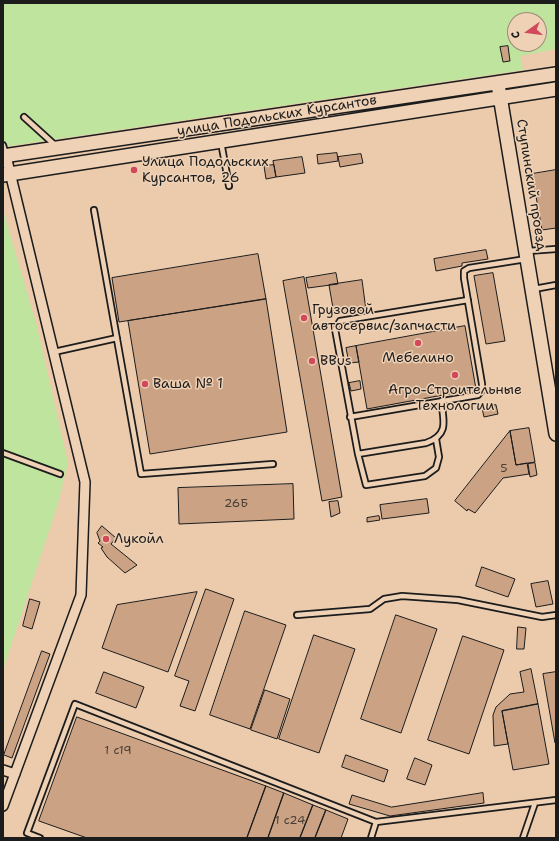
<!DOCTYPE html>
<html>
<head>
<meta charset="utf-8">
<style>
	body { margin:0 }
	#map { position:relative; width:559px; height:841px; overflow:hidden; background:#eccbad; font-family:"Shantell Sans",sans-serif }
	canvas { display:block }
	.frame { position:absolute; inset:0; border:4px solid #1c1c1c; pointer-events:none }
	.north { position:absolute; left:507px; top:12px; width:40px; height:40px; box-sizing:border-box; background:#efd1b5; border:1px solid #9b8978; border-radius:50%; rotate:256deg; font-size:11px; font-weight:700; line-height:16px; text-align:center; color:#1c1c1c }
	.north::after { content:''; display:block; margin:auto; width:14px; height:18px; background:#d1495b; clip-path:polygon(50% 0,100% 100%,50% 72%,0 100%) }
</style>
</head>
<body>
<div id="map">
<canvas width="559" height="841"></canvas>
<div class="frame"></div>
<div class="north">С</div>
</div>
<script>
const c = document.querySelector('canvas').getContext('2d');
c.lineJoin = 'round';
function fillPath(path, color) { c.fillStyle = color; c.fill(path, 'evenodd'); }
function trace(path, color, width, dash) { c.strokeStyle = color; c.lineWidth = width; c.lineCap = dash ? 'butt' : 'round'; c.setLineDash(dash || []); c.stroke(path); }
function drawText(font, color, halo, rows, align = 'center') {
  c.font = font + ' "Shantell Sans",sans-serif'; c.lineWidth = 3; c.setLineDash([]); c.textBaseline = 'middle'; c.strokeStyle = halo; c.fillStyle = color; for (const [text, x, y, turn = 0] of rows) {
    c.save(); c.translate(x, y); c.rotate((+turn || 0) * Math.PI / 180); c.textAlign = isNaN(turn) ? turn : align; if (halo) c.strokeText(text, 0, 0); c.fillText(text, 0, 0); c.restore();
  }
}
fillPath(new Path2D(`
	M 3,3 L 556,3 L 556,49 L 520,56 L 523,70 L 3,147 ZM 515,20 L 539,20 L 539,44 L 515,44 Z
	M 3,210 L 37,327 L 68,463 L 57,507 L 3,670 Z`), '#bfe49e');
const building = new Path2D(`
	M 508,46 L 510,61 L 503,62 L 500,47 Z
	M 337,153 L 338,161 L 318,164 L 317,155 Z
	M 361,154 L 363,163 L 340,167 L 338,157 Z
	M 302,157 L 305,173 L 276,177 L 273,161 Z
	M 274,165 L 276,177 L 266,179 L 264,166 Z
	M 556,170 L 556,228 L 542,230 L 532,174 Z
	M 486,250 L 488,259 L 462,263 L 462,266 L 436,271 L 434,259 Z
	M 258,254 L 266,299 L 119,322 L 112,278 Z
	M 336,273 L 338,284 L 308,288 L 306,278 Z
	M 493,273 L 505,341 L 486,344 L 474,276 Z
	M 304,277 L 342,497 L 322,501 L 283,281 Z
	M 362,280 L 366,310 L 334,314 L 329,285 Z
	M 266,299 L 287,432 L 150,454 L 128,321 Z
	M 465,326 L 476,389 L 367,409 L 356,346 Z
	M 356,346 L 359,362 L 349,363 L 346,348 Z
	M 360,381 L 361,389 L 351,391 L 349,383 Z
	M 496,405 L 498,414 L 484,417 L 482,408 Z
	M 529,428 L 535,462 L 516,465 L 510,431 Z
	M 510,431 L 516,465 L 527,463 L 529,474 L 503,478 L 475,513 L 468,509 L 467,511 L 455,501 Z
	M 535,463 L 537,475 L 530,477 L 528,464 Z
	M 293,484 L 294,519 L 179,524 L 178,488 Z
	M 427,499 L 429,513 L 382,519 L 380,505 Z
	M 338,501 L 340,513 L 331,517 L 329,502 Z
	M 379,516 L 380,520 L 367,522 L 367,518 Z
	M 102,526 L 116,538 L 111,544 L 137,565 L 125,573 L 107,557 L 101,548 L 103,547 L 98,543 L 100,541 L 97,533 Z
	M 482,567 L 515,579 L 508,597 L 476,586 Z
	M 548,581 L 553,604 L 536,607 L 531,584 Z
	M 206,589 L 234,599 L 195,711 L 180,706 L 189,681 L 175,676 Z
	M 197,592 L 168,672 L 102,648 L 117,605 Z
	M 30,599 L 40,602 L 32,629 L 23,626 Z
	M 245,611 L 286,625 L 250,729 L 210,715 Z
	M 396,615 L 437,629 L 401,733 L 361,719 Z
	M 518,627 L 526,628 L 524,649 L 517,649 Z
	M 314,635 L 355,649 L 319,753 L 279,739 Z
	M 463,636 L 504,650 L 469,754 L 428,740 Z
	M 42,651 L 50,654 L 12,758 L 4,755 Z
	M 531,669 L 538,704 L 502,711 L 508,744 L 494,746 L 493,715 L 496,707 L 510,694 L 524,692 L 520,672 Z
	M 104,672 L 144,687 L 136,708 L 96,693 Z
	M 556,672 L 556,743 L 555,743 L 543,674 Z
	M 265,690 L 290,699 L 277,739 L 251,730 Z
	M 538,704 L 549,764 L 513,770 L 502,711 Z
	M 77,717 L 266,786 L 247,838 L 87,838 L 39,821 Z
	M 346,755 L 388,770 L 384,782 L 342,767 Z
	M 415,758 L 432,765 L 425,785 L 407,779 Z
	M 266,786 L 284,793 L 268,838 L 247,838 Z
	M 284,793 L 313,805 L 300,838 L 268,838 Z
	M 483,793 L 484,803 L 390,816 L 349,804 L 352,795 L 391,807 Z
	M 313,805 L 326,810 L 315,838 L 300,838 Z
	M 326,810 L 348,819 L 341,838 L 315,838 Z`);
fillPath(building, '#cba384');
trace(building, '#1c1c1c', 1);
const lane = new Path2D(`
	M 24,117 L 56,146
	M 221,142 L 229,186
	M 3,145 L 6,155
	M 94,210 L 141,474 L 273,464
	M 528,251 L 556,249
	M 534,289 L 556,285
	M 54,352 L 117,338
	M 441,401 C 444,421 449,435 426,443 L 358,454 L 335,329 L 340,321 L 468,300
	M 350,417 L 478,395 L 482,390 L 482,384 L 464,278 L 464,271 L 469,268 L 526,259
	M 3,453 L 60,474
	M 358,454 L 366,485 L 425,476 L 436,468 L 439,457 L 436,439
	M 297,615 L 370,609 L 384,599 L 402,596 L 458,600 L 542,617 L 556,615
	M 40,838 L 27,833 L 75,704 L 376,822 L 556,800
	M 371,838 L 376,822
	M 523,838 L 535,803`);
const street = new Path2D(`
	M 3,770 L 15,774
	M 3,806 L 81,595 L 85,482 L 6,156`);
const secondary = new Path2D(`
	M 499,90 L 556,434
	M 3,156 L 556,74
	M 3,175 L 556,89`);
trace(lane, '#1c1c1c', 8);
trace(street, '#1c1c1c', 12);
trace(secondary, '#1c1c1c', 16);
trace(lane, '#efd1b5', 4.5);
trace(street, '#efd1b5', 9);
trace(secondary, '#efd1b5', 13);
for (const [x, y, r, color] of [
	[134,170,4,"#d1495b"],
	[304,318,4,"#d1495b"],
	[418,343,4,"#d1495b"],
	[312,361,4,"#d1495b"],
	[455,375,4,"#d1495b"],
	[145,384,4,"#d1495b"],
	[106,539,4,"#d1495b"]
]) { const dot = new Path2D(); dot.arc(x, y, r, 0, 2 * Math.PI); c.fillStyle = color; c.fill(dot); trace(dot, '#efd1b5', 1.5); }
drawText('12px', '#483e36', null, [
	["5",504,469],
	["26Б",236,504],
	["1 с19",118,751],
	["1 с24",290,821]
]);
drawText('14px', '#1c1c1c', '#efd1b5', [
	["улица Подольских Курсантов",277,116,-9],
	["Ступинский проезд",531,185,81]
]);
drawText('14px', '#1c1c1c', '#efd1b5', [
	["Улица Подольских",142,162],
	["Курсантов, 26",142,178],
	["Грузовой",312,310],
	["автосервис/запчасти",312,326],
	["Мебелино",418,358,"center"],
	["BBus",320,361],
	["Ваша № 1",153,384],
	["Агро-Строительные",455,390,"center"],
	["Технологии",455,406,"center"],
	["Лукойл",114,539]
], 'left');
</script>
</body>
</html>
